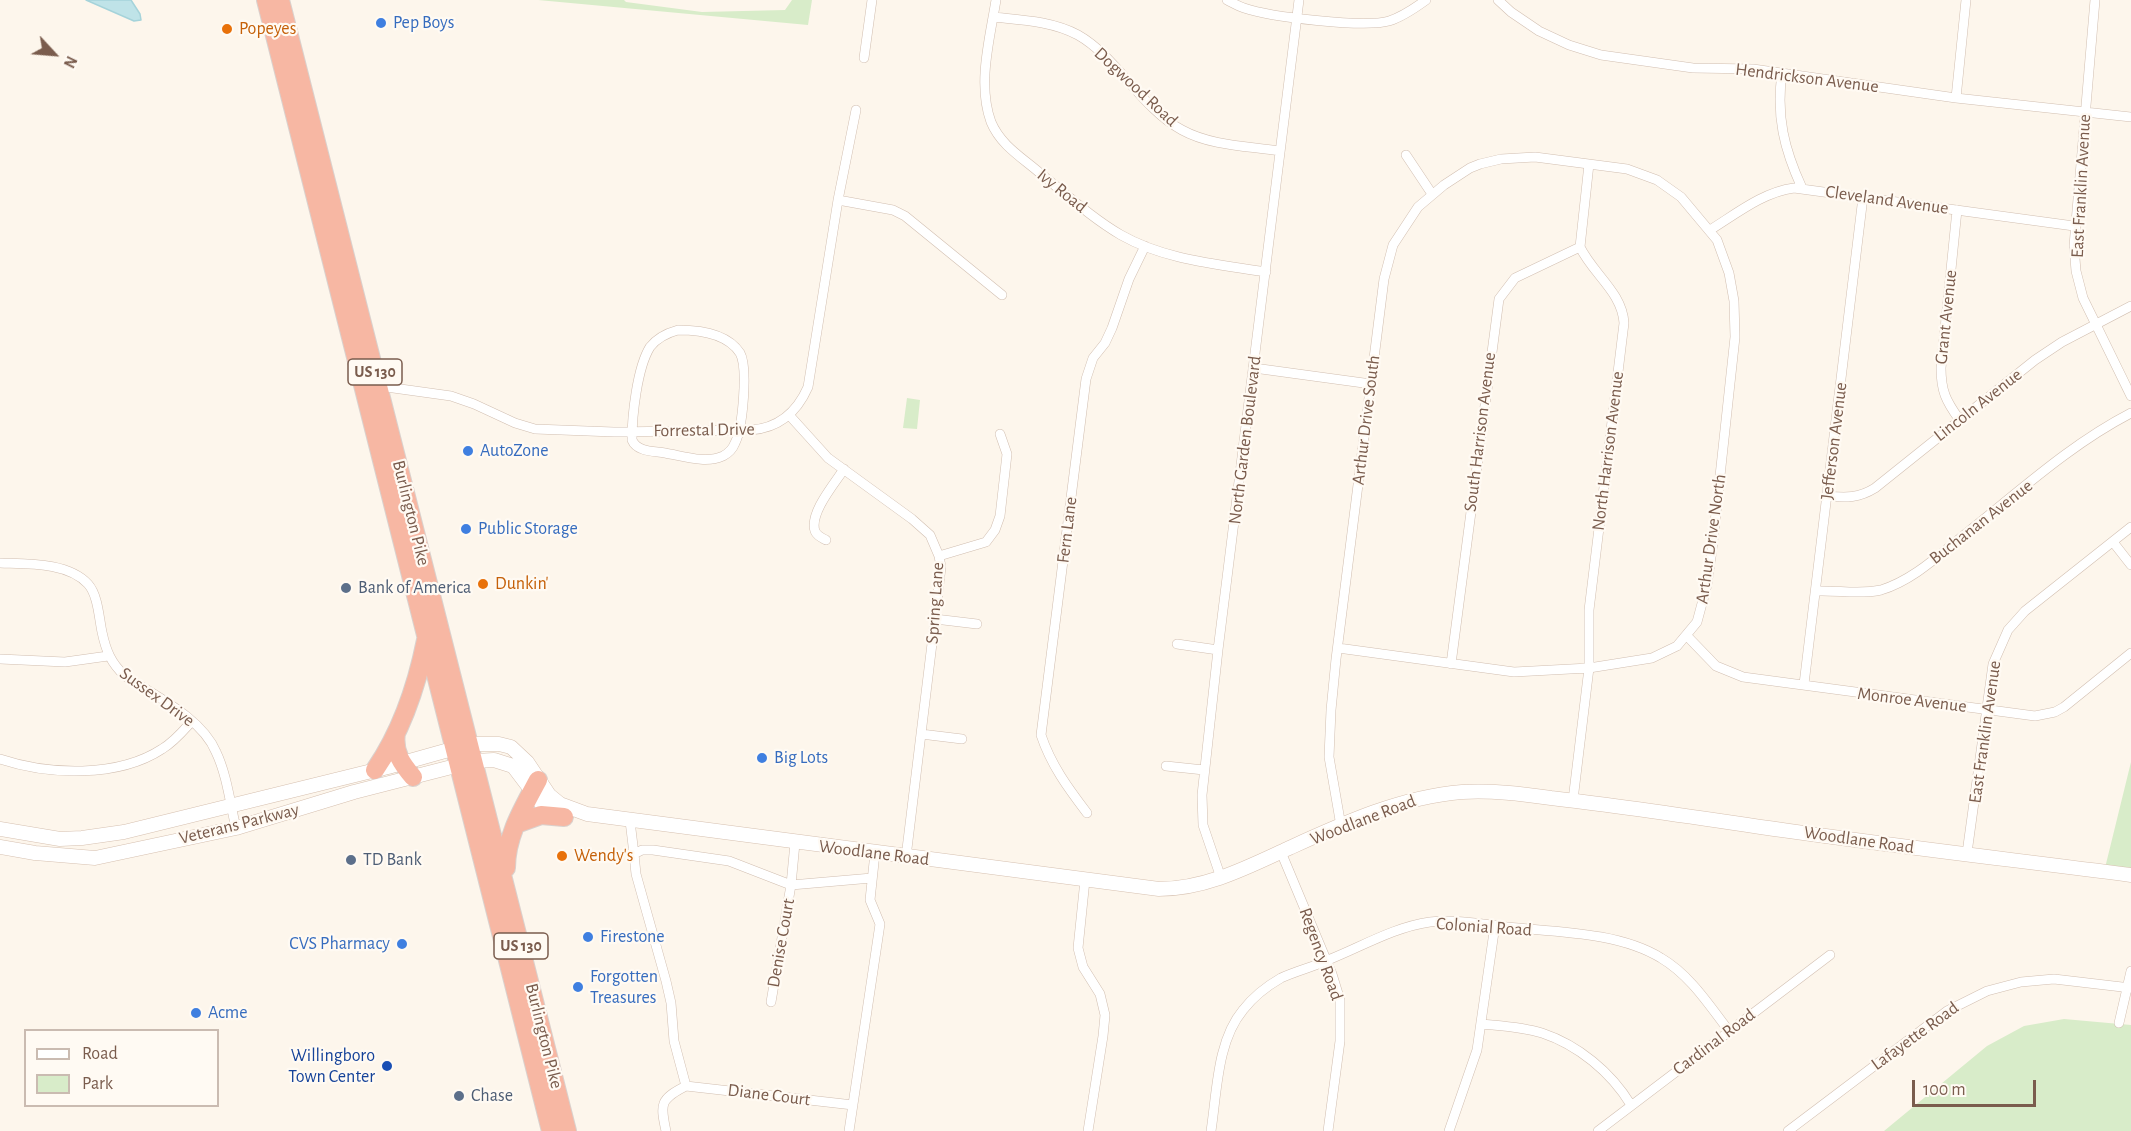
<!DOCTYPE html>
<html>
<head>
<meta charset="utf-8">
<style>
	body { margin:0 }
	#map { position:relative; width:2131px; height:1131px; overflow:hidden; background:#fdf6ec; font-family:"Alegreya Sans",sans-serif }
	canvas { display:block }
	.legend { position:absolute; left:24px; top:1029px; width:195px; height:78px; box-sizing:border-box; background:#fffaf3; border:2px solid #cabbb1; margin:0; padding:8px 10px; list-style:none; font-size:18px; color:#7a5c4d }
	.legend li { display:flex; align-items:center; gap:12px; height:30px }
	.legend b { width:30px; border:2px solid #cabbb1 }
	.north { position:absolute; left:24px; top:24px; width:60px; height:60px; -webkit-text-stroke:4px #fffaf3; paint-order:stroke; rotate:116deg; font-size:16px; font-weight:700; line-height:24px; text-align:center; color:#7a5c4d }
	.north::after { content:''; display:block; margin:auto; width:21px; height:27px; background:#7a5c4d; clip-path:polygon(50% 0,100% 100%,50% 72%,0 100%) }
	.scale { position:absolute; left:1912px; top:1080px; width:124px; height:27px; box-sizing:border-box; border:3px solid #7a5c4d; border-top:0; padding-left:8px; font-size:18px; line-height:21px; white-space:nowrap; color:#7a5c4d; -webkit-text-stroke:4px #fffaf3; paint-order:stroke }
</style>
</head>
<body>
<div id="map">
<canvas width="2131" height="1131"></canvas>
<ul class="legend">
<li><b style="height:8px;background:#fff"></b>Road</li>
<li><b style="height:16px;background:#d8ecc9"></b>Park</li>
</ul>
<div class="north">N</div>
<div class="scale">100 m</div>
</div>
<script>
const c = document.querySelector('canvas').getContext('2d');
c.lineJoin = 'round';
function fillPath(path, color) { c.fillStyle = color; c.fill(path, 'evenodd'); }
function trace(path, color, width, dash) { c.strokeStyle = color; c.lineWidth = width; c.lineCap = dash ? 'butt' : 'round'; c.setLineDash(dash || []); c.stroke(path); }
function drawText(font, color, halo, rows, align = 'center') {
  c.font = font + ' "Alegreya Sans",sans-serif'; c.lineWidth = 4.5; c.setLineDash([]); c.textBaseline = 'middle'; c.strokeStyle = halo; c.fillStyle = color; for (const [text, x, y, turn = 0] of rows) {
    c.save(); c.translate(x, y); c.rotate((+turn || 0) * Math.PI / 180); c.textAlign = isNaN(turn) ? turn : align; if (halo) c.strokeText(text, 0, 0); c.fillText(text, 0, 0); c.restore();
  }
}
fillPath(new Path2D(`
	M 538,0 L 624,0 L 626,2 L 702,12 L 785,10 L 792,0 L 812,0 L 808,25 Z
	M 907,398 L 920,400 L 917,429 L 903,428 Z
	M 2131,762 L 2131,875 L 2104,872 Z
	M 2064,1019 L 2131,1025 L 2131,1131 L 1884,1131 L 1987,1046 L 2024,1026 Z`), '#d8ecc9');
const water = new Path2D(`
	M 86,0 L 131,0 L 140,14 L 141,20 L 134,21 Z`);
fillPath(water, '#bfe3e8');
trace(water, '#a5d3da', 1.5);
const street = new Path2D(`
	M 996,0 C 990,38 977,84 991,122 C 1001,146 1023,158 1041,174 C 1067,195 1092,218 1121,235 C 1165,260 1217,264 1266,272
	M 1227,0 C 1233,3 1238,6 1244,8 C 1270,17 1364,28 1389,21 C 1402,17 1415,8 1426,0
	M 1498,0 L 1511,12 L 1539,31 L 1569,45 L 1601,55 L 1693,68 L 1753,69 L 1956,98 L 2131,117
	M 2095,0 L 2074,246 L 2076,271 L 2083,298 L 2131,396
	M 993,17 C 1021,20 1052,21 1078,35 C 1117,57 1141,108 1182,130 C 1211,146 1248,146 1280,151
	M 864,58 L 872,0
	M 1782,73 C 1776,116 1784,149 1802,188
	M 1956,98 L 1966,0
	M 1406,155 L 1432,194
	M 838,200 L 893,210 L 905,216 L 1002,295
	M 1957,210 L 1941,368 C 1941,391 1946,401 1959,419
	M 1710,230 C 1736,214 1763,192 1794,188 L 2074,226
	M 1580,247 L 1589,164
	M 678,330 C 700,330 727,333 740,353 C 748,367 743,427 735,443 C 733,448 729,453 723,456 C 706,464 683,456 665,453 C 654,451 637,452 632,440 C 632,416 637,368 650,347 C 657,338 667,333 678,330 Z
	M 1254,368 L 1371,384
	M 379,386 L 451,396 L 474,404 L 515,423 L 535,429 L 614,432 L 751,430 C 779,428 797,412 808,387 L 838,200 L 856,110
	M 790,416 L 828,458 L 912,519 L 930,535 L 939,556 L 941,567 L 935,619 L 906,857
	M 1828,496 C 1846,498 1859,498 1875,488 L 2035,360 L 2062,342 L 2131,306
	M 826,540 C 822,538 817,536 815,531 C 809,513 835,483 844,469
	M 2113,542 L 2131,565
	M 939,556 L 986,542 L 995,530 L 1000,516 L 1007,454 L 1000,434
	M 0,563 C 27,564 68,562 88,584 C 98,595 99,618 102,632 C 106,651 111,663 125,676 C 155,696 202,718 216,752 C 227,775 230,803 236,828
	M 1817,591 C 1838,590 1859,595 1881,590 C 1914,580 1941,553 1968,532 C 2021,490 2071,444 2131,413
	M 935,619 L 977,624
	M 1687,636 L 1716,666 L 1743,677 L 2035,716 L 2055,712 L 2064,707 L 2131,653
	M 1177,644 L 1218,650
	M 1338,648 L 1514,672 L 1589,668 L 1652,658 L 1677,646 L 1697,622 L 1707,585 L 1712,550 L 1735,337 L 1734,301 L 1729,273 L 1717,240 L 1681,197 L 1657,180 L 1627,169 L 1535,157 L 1501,159 L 1480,164 L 1470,168 L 1444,185 L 1418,207 L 1393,245 L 1384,279 L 1336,659 L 1331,710 L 1329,757 L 1341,826
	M 0,659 L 65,662 L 108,656
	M 1451,664 L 1499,299 L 1515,278 L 1580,247
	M 1804,684 L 1863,197
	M 921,734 L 962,739
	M 0,759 C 48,775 118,778 162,749 C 174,742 183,731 192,721
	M 1166,766 L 1204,770
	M 1573,800 L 1589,668 L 1589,610 L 1624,323 C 1622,292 1593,274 1580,247
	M 1087,813 C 1068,788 1051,765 1041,735 L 1086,379 L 1093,358 L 1105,343 L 1112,328 L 1129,279 L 1145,246
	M 630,821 L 634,854
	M 1281,852 L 1332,974 L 1340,1000 L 1340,1041 L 1328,1131
	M 1967,853 L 1993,664 L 2008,630 L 2025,611 L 2131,527
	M 1221,878 L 1203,825 L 1202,795 L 1218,650 L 1299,0
	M 1085,880 L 1078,948 L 1083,967 L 1100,994 L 1105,1015 L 1103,1036 L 1088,1131
	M 771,1002 L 791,885 L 795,843
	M 2119,1023 L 2131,971
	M 1482,1024 C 1502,1026 1523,1027 1542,1033 C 1578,1045 1611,1072 1631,1105
	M 686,1086 L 674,1041 L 671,1003 L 666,981 L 636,874 L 634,854 L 642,850 L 653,850 L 729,861 L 791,885 L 872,878
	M 686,1086 L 853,1105
	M 666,1131 C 660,1104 660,1099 686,1086
	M 849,1131 L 880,924 L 870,900 L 875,853
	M 1211,1131 C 1217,1092 1217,1041 1243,1010 C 1253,997 1267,986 1281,978 C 1296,971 1313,967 1328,960 C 1361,947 1394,927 1430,922 C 1455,919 1482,924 1507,927 C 1556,932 1619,932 1661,958 C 1690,975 1709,1005 1729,1031
	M 1449,1131 L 1477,1050 L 1495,925
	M 1598,1131 L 1830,955
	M 1788,1131 L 1947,1011 L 1987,991 L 2021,982 L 2054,979 L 2131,988`);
const secondary = new Path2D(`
	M 0,829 L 60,839 L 82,838 L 124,832 L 388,767 L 470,744 L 499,744 L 511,747 L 527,762 L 549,795 L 560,804 L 587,814 L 1159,889 C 1205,889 1246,868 1287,849 C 1342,824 1400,797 1462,792 C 1491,790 1522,794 1551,798 C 1612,805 1673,814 1734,823 C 1866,843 1999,858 2131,875
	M 0,847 L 35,853 L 95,858 L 236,828 L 354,792 L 475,761 L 494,760 L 513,766 L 544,807 L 559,815`);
const highway = new Path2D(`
	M 266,0 L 551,1131
	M 280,0 L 567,1131
	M 396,733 C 393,752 402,764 413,777
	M 375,770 C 401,732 417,685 426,640
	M 516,824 L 541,815 L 564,817
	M 506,868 C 506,836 523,808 538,780`);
trace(street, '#d1beb0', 10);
trace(secondary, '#d6c0b0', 15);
trace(highway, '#dad1cd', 20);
trace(street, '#fff', 9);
trace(secondary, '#fff', 14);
trace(highway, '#f7b7a3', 18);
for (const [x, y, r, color] of [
	[381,23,6,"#3f7fe0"],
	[227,29,6,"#e8710a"],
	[468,451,6,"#3f7fe0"],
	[466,529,6,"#3f7fe0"],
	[483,584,6,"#e8710a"],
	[346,588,6,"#5c6f8a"],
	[762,758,6,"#3f7fe0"],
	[562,856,6,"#e8710a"],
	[351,860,6,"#5c6f8a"],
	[588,937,6,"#3f7fe0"],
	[402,944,6,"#3f7fe0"],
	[578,987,6,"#3f7fe0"],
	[196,1013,6,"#3f7fe0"],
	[387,1066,6,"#1a4fb4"],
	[459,1096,6,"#5c6f8a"]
]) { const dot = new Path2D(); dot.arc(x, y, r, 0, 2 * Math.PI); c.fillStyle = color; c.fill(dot); trace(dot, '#fffaf3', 2); }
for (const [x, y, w] of [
	[375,372,54],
	[521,946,54]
]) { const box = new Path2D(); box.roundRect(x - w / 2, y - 13, w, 26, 4.5); c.fillStyle = '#fffaf3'; c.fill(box); trace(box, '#7a5c4d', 1.5); }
drawText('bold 16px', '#7a5c4d', null, [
	["US 130",375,372],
	["US 130",521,946]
]);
drawText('18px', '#366cbe', '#fffaf3', [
	["Pep Boys",393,23],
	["AutoZone",480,451],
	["Public Storage",478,529],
	["Big Lots",774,758],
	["Firestone",600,937],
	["CVS Pharmacy",390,944,"right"],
	["Forgotten",590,977],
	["Treasures",590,998],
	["Acme",208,1013]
], 'left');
drawText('18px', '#c56008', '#fffaf3', [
	["Popeyes",239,29],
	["Dunkin'",495,584],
	["Wendy's",574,856]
], 'left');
drawText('18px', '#7a5c4d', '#fffaf3', [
	["Hendrickson Avenue",1807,78,7],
	["Dogwood Road",1136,87,43],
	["East Franklin Avenue",2081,186,-87],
	["Ivy Road",1062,191,39],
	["Cleveland Avenue",1887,200,8],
	["Grant Avenue",1946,317,-84],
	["Lincoln Avenue",1978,405,-38],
	["Arthur Drive South",1366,420,-83],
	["Forrestal Drive",704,430,-1],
	["South Harrison Avenue",1480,432,-83],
	["North Garden Boulevard",1245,440,-83],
	["Jefferson Avenue",1834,441,-83],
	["North Harrison Avenue",1608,451,-83],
	["Burlington Pike",411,513,76],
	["Buchanan Avenue",1981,522,-38],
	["Fern Lane",1067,530,-83],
	["Arthur Drive North",1711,539,-82],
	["Spring Lane",935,603,-86],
	["Sussex Drive",157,697,36],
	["Monroe Avenue",1912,700,7],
	["East Franklin Avenue",1985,732,-82],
	["Woodlane Road",1363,820,-21],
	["Veterans Parkway",239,824,-14],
	["Woodlane Road",1859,840,8],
	["Woodlane Road",874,853,7],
	["Colonial Road",1484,927,4],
	["Denise Court",781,943,-80],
	["Regency Road",1321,954,70],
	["Burlington Pike",544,1036,76],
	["Lafayette Road",1915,1036,-36],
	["Cardinal Road",1714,1042,-37],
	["Diane Court",769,1095,7]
]);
drawText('18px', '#4e5e75', '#fffaf3', [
	["Bank of America",358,588],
	["TD Bank",363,860],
	["Chase",471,1096]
], 'left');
drawText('18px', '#164399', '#fffaf3', [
	["Willingboro",375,1056],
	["Town Center",375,1077]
], 'right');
</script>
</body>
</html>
